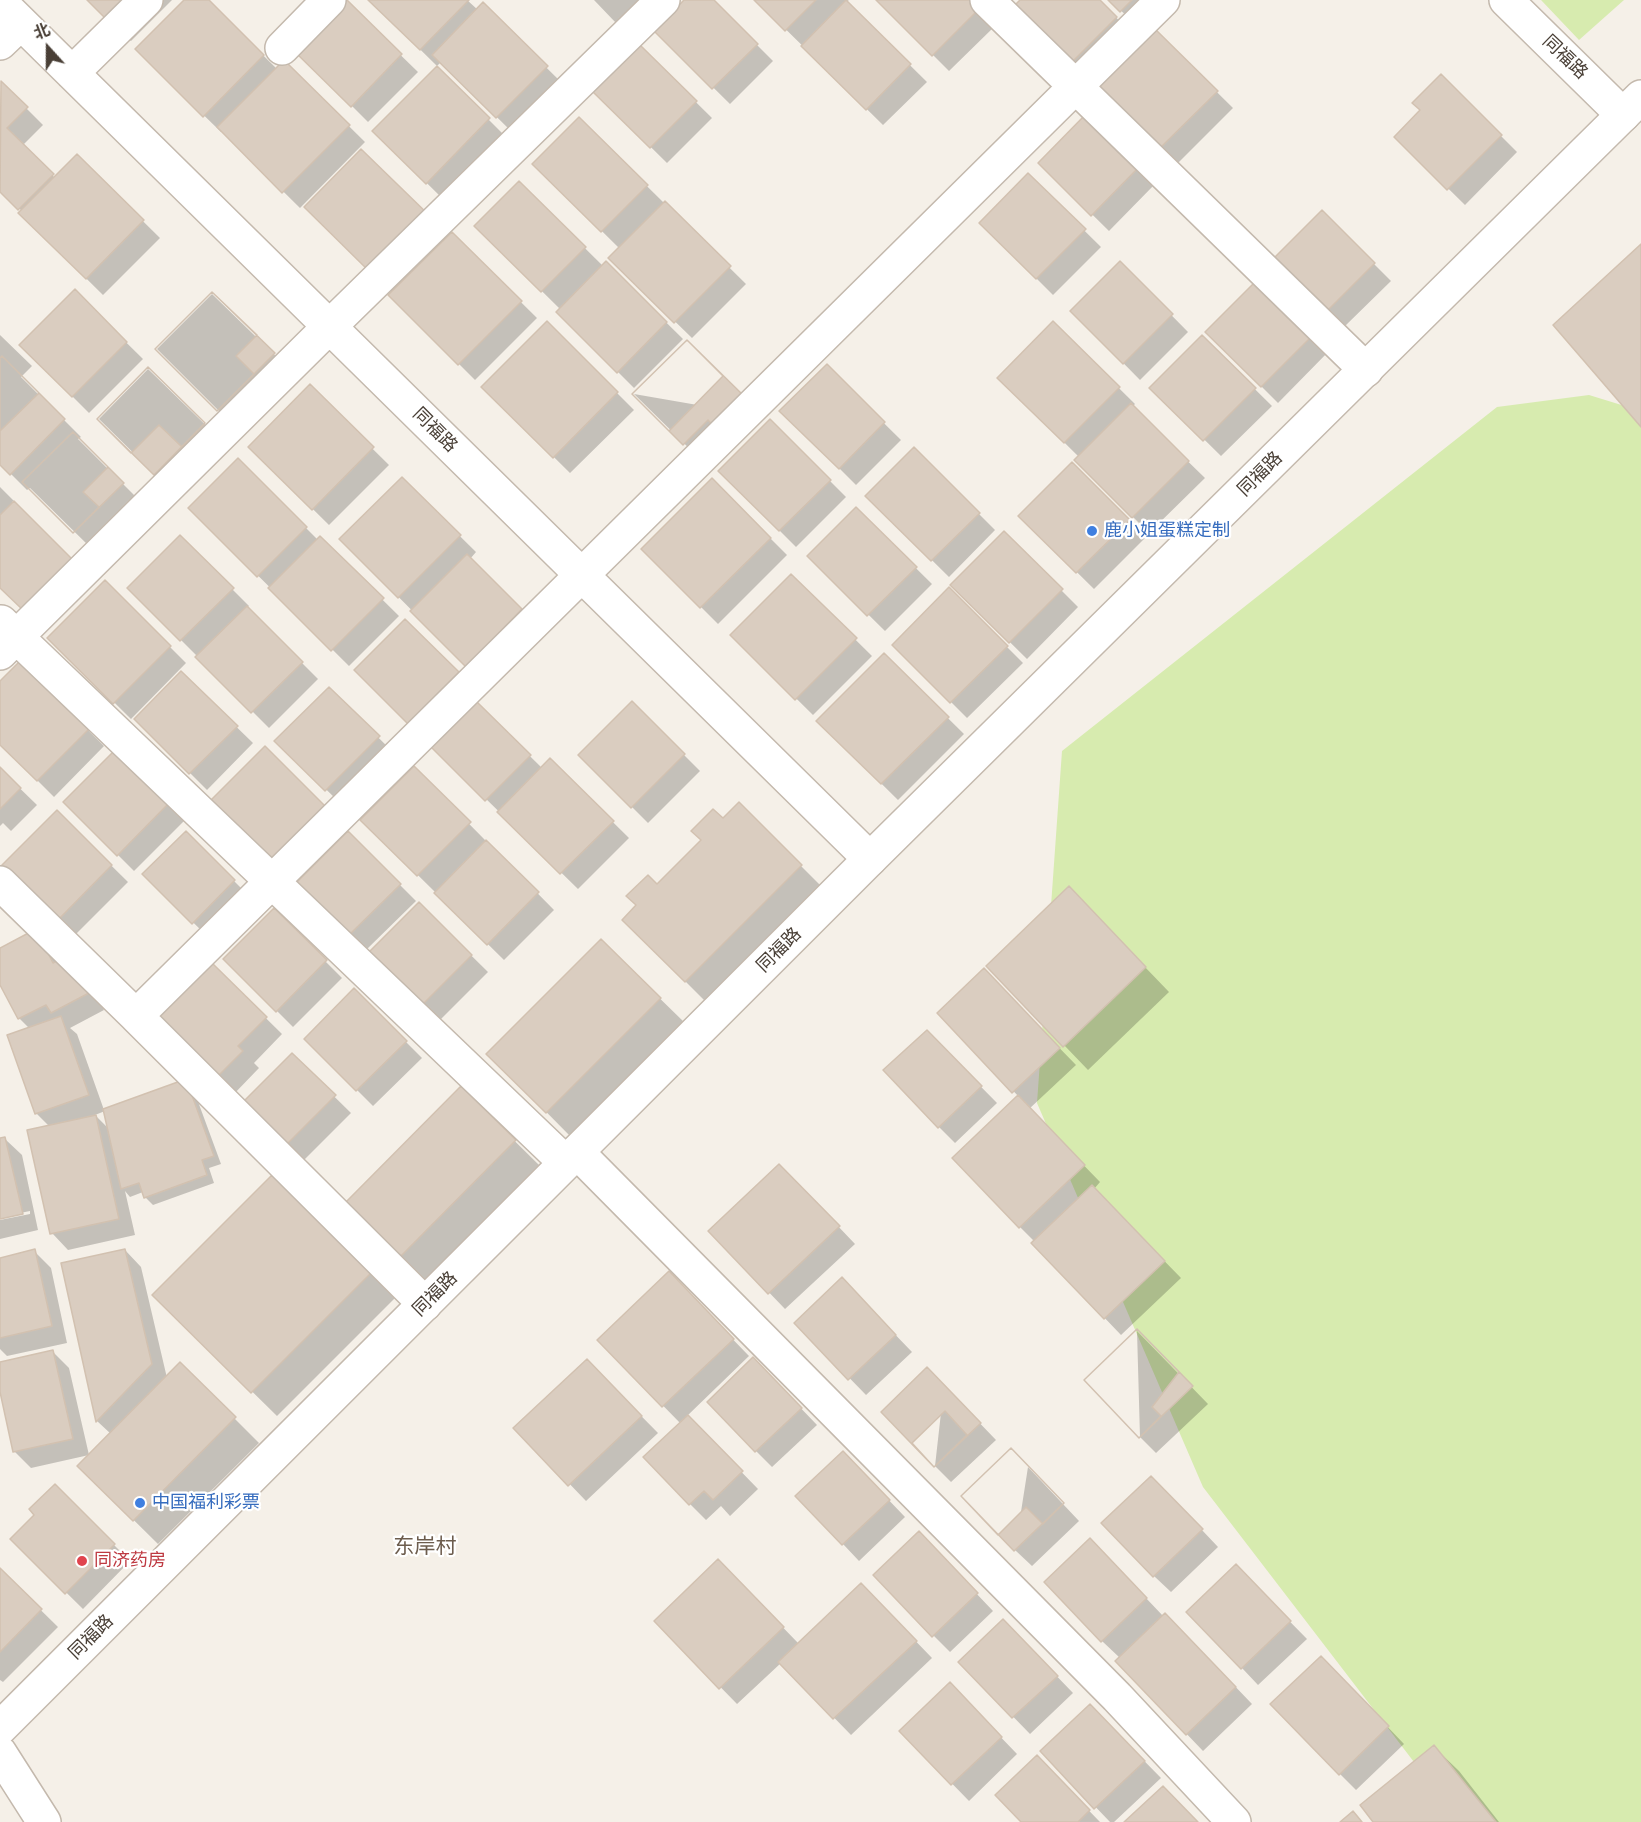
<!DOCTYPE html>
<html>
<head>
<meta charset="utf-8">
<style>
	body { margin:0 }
	#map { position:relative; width:1641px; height:1822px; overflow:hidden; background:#f5f0e8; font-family:Inter,"Noto Sans SC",sans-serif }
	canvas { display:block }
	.north { position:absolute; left:18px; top:18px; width:60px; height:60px; -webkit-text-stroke:4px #fff; paint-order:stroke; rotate:339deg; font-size:16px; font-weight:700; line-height:24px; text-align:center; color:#493f36 }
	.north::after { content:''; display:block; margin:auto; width:21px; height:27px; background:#493f36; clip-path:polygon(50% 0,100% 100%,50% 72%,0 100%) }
</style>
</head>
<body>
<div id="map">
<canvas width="1641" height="1822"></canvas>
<div class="north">北</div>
</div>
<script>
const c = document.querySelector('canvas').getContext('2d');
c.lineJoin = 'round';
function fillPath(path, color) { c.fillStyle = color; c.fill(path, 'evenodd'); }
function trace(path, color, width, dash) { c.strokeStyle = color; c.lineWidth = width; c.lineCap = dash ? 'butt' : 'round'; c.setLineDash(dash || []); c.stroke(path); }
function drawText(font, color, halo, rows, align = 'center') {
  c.font = font + ' Inter,"Noto Sans SC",sans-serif'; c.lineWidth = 4.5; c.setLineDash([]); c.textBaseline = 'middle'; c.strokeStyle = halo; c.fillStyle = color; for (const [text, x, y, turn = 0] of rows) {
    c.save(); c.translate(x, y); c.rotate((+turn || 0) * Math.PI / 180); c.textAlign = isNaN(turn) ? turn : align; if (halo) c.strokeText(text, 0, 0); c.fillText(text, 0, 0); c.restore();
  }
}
fillPath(new Path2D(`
	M 1541,0 L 1624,0 L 1579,40 Z
	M 1589,395 L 1641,411 L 1641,1822 L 1460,1822 L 1203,1487 L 1037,1103 L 1062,751 L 1497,407 Z`), '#d7ebaf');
fillPath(new Path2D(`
	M 88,0 L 172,0 L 131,41 Z
	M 186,0 L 207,0 L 277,69 L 284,62 L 365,142 L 300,208 L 222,131 L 221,132 L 137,50 Z
	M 344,0 L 418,72 L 368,122 L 295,49 Z
	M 370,0 L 467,0 L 478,10 L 483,5 L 563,84 L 513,133 L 441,62 L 437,66 Z
	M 594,0 L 639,0 L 616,23 Z
	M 686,0 L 712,0 L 773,61 L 730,104 L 656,31 Z
	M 756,0 L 849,0 L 846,2 L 927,82 L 883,125 Z
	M 878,0 L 967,0 L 994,27 L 949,71 Z
	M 1022,0 L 1098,0 L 1133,34 L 1089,78 L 1016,6 Z
	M 1110,0 L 1165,0 L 1138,27 Z
	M 1152,28 L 1233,108 L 1176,165 L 1096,84 Z
	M 640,47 L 712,118 L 667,163 L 595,92 Z
	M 437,68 L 505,136 L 443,199 L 374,131 Z
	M 1441,76 L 1517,152 L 1465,205 L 1396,137 L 1422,110 Z
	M 1,83 L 43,125 L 23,145 L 55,178 L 77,156 L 160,238 L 103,295 L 20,213 L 22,211 L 0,190 Z
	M 1086,116 L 1155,184 L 1109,231 L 1040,163 Z
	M 579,119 L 746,284 L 692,338 L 610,258 L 619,248 L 534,164 Z
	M 361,151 L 448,237 L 452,234 L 537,318 L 475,380 L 390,295 L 393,293 L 306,207 Z
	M 1028,175 L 1101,247 L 1053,295 L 981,223 Z
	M 519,183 L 603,266 L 606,263 L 683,339 L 634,388 L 558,312 L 560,309 L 476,226 Z
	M 1322,212 L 1391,281 L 1344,327 L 1275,259 Z
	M 1120,263 L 1188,332 L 1140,380 L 1072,311 Z
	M 1260,279 L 1331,349 L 1278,403 L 1207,332 Z
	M 75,292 L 143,359 L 89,413 L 21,345 Z
	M 212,294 L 290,370 L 234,426 L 157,349 Z
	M 547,323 L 634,410 L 570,473 L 483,387 Z
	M 1053,323 L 1135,404 L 1132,407 L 1205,478 L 1149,533 L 1076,460 L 1079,457 L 999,378 Z
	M 0,335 L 32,366 L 21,377 L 81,437 L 78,439 L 139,500 L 91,548 L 30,488 L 27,490 L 0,463 Z
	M 1202,337 L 1272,406 L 1221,456 L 1152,388 Z
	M 826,366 L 901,440 L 856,485 L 782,411 Z
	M 148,369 L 221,440 L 171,490 L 99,419 Z
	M 310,387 L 389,465 L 329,525 L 250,447 Z
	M 634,394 L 761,416 L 701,460 Z
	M 770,421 L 846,497 L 796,547 L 720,471 Z
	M 914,449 L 995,530 L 949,577 L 867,496 Z
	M 238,460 L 318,540 L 320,538 L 399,616 L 349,666 L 190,508 Z
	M 1072,465 L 1145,538 L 1094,589 L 1020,516 Z
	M 402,479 L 476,552 L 470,559 L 538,627 L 483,682 L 341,539 Z
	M 712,480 L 787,555 L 718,624 L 643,549 Z
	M 0,487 L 14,501 L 12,502 L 91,580 L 0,586 Z
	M 856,509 L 932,584 L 885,631 L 809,556 Z
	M 1004,533 L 1078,607 L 1027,659 L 952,585 Z
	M 180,537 L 249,606 L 247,608 L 318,679 L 269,728 L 129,588 Z
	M 791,576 L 872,656 L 813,715 L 732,635 Z
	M 105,582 L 186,663 L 131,719 L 49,638 Z
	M 949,589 L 1023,663 L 967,718 L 894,645 Z
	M 405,621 L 475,690 L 425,739 L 356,670 Z
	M 884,655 L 964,734 L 898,800 L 818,721 Z
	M 20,663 L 104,746 L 54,797 L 0,743 L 0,683 Z
	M 181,673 L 253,743 L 207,790 L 136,719 Z
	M 329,689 L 395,754 L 343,806 L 277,741 Z
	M 476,703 L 542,768 L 550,760 L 629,838 L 578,889 L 433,747 Z
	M 632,703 L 700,771 L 648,823 L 580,755 Z
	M 115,752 L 184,821 L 134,871 L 65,802 Z
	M 414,768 L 554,910 L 504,960 L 362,820 Z
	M 0,769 L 37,805 L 11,831 L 3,823 L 0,826 Z
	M 739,804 L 825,890 L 710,1006 L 624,920 Z
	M 57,812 L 128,882 L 72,938 L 1,868 Z
	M 186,833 L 251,898 L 210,939 L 144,874 Z
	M 348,833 L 416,901 L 366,950 L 298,883 Z
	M 419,904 L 488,972 L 439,1021 L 371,954 Z
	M 274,910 L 342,978 L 293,1027 L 225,959 Z
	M 1093,913 L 1169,992 L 1088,1070 L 1064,1045 Z
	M 35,930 L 84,973 L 104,1010 L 70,1028 L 77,1034 L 104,1110 L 193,1088 L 221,1164 L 209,1168 L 214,1183 L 153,1205 L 145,1197 L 143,1192 L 130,1197 L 125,1191 L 135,1235 L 68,1250 L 52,1233 L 50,1127 L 36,1113 L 29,1028 L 19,1018 L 0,982 L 0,949 ZM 105,1111 L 110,1130 L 95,1115 Z
	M 601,941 L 685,1023 L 571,1137 L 489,1054 Z
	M 212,965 L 282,1034 L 254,1063 L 259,1068 L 232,1096 L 156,1021 Z
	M 1000,987 L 1076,1065 L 1029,1109 L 1100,1182 L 1094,1189 L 1181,1278 L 1121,1335 L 1033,1243 L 1035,1242 L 1020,1227 L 1019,1097 L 939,1013 Z
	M 354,990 L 422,1058 L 373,1106 L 306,1039 Z
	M 927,1032 L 997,1103 L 955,1143 L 939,1127 Z
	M 292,1055 L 351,1113 L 303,1161 L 245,1103 Z
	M 461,1088 L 540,1166 L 422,1284 L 344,1206 Z
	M 5,1139 L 22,1155 L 38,1230 L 0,1239 L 0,1220 L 30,1214 L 30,1211 L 0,1217 L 0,1140 Z
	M 272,1177 L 395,1298 L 277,1416 L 154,1295 Z
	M 796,1182 L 855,1244 L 785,1309 L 710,1231 Z
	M 125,1250 L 141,1267 L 167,1378 L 180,1364 L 259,1443 L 158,1544 L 79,1466 L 111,1434 L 97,1421 L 63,1265 Z
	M 34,1251 L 51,1268 L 67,1343 L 7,1356 L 0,1349 L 0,1259 Z
	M 685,1290 L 749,1356 L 687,1416 L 758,1489 L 730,1516 L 721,1506 L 706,1520 L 690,1504 L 681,1424 L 599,1340 Z
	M 858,1296 L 912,1352 L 866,1395 L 796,1323 Z
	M 1137,1331 L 1208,1404 L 1156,1453 L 1140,1437 Z
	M 53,1352 L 69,1368 L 89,1455 L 31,1468 L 14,1451 L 0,1385 L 0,1364 Z
	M 587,1361 L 658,1433 L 586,1501 L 516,1428 Z
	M 770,1376 L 817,1425 L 772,1467 L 756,1451 Z
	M 944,1386 L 996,1440 L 951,1482 L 935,1466 Z
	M 1028,1467 L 1079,1521 L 1032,1566 L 1015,1550 Z
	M 859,1469 L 905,1517 L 859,1561 L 843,1544 Z
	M 55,1486 L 130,1561 L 83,1609 L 12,1539 L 36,1515 Z
	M 1168,1494 L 1218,1547 L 1171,1592 L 1154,1576 Z
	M 935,1550 L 993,1611 L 950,1652 L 933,1635 Z
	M 1107,1557 L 1164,1617 L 1182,1631 L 1252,1704 L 1203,1751 L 1117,1661 L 1120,1658 L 1102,1641 Z
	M 0,1570 L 58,1627 L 3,1682 L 0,1680 Z
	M 735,1578 L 799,1644 L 877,1601 L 932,1658 L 851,1735 L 781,1663 L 737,1704 L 656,1621 Z
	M 1252,1583 L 1307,1639 L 1258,1685 L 1242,1668 Z
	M 1020,1638 L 1073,1693 L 1030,1734 L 960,1662 Z
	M 1337,1674 L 1404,1744 L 1356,1790 L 1340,1774 Z
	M 966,1701 L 1017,1754 L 969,1801 L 901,1731 Z
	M 1106,1722 L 1161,1778 L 1114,1822 L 1110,1822 L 1042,1751 Z
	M 1434,1747 L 1459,1771 L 1499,1822 L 1375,1822 Z
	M 1037,1757 L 1100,1822 L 1023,1822 Z`), '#0003');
const building = new Path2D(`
	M 87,0 L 139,0 L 113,26 Z
	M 184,0 L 209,0 L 264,55 L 203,117 L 135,49 Z
	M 342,0 L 347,0 L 402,54 L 351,107 L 292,49 Z
	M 368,0 L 469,0 L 420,50 Z
	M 684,0 L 714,0 L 758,44 L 712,89 L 654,31 Z
	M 754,0 L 816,0 L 785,31 Z
	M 846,0 L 911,64 L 866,110 L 801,46 Z
	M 876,0 L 969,0 L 979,9 L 932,56 Z
	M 1020,0 L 1100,0 L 1117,17 L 1071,63 L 1014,6 Z
	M 1108,0 L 1132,0 L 1120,12 Z
	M 483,2 L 548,66 L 496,118 L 432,55 Z
	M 1152,26 L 1218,91 L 1159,149 L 1094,84 Z
	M 640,45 L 697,101 L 650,148 L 593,92 Z
	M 284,60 L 350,125 L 282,193 L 217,127 Z
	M 437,66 L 490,118 L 426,184 L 372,131 Z
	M 1441,74 L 1502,135 L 1447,190 L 1394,137 L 1420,110 L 1412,103 Z
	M 1,81 L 28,107 L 7,128 L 54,174 L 18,210 L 0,192 Z
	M 1086,114 L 1139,167 L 1091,216 L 1038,163 Z
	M 579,117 L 648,185 L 601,232 L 532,164 Z
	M 361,149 L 432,218 L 374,276 L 304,207 Z
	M 77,154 L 144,220 L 86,279 L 18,213 Z
	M 1028,173 L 1086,229 L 1036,279 L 979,223 Z
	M 519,181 L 586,247 L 541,292 L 474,226 Z
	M 665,201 L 731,266 L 674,323 L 608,258 Z
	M 1322,210 L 1375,263 L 1326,312 L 1273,259 Z
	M 452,232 L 522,301 L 458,365 L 388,295 Z
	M 1641,244 L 1641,427 L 1553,325 Z
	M 606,261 L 667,322 L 617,373 L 556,312 Z
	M 1120,261 L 1173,314 L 1123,364 L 1070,311 Z
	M 1260,277 L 1316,332 L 1261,387 L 1205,332 Z
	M 75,289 L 127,342 L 72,397 L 19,345 Z
	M 212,292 L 257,335 L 236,356 L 254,374 L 217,411 L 155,349 Z
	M 212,292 L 275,353 L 217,411 L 155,349 Z
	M 547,321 L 618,392 L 553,458 L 481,387 Z
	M 1053,321 L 1120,387 L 1064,443 L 997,378 Z
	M 1202,335 L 1256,388 L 1203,441 L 1149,388 Z
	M 687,340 L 746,398 L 716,429 L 708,420 L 683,445 L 632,394 Z
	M 687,340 L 723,376 L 669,431 L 632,394 Z
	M 2,356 L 39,393 L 0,431 L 0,358 Z
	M 2,356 L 65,419 L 10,475 L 0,465 L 0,358 Z
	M 827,364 L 885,422 L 839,469 L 779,411 Z
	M 148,367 L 205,423 L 182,447 L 159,425 L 131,453 L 97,419 Z
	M 148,367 L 205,423 L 154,475 L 97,419 Z
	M 310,384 L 374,447 L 312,510 L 248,447 Z
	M 1131,403 L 1189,461 L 1132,518 L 1074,460 Z
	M 770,419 L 831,480 L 779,531 L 718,471 Z
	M 73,432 L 108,467 L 83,492 L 99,507 L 73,533 L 22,482 Z
	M 73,432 L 124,483 L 73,533 L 22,482 Z
	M 914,447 L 980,513 L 931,561 L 865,496 Z
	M 238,458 L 307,527 L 257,577 L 188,508 Z
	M 1072,462 L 1130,520 L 1076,573 L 1018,516 Z
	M 402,477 L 461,535 L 398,598 L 339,539 Z
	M 712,478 L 771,538 L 700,608 L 641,549 Z
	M 14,501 L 75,562 L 25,612 L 0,588 L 0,515 Z
	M 856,507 L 917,567 L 867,616 L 807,556 Z
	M 1004,531 L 1063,589 L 1009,643 L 950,585 Z
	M 180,535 L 234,588 L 180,641 L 127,588 Z
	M 320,536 L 384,598 L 331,651 L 268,588 Z
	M 467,554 L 522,609 L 466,667 L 410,611 Z
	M 791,574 L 857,638 L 795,700 L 730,635 Z
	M 105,580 L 171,646 L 113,704 L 47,638 Z
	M 949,587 L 1008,646 L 950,703 L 892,645 Z
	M 247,606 L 303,662 L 251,713 L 195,657 Z
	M 405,619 L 459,672 L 408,724 L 354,670 Z
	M 884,653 L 949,717 L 881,784 L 816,721 Z
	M 20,661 L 89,729 L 37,781 L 0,745 L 0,681 Z
	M 181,671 L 238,726 L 189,774 L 134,719 Z
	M 329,687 L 380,736 L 325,791 L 274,741 Z
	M 476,701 L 531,755 L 485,801 L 431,747 Z
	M 632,701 L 685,754 L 631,808 L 578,755 Z
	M 265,746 L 326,807 L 271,862 L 210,801 Z
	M 115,750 L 169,803 L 117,856 L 63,802 Z
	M 550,758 L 614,821 L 560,874 L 497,812 Z
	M 414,766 L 471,822 L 417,876 L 360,820 Z
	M 0,767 L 21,788 L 0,809 Z
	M 739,802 L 802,865 L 685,982 L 622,920 L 636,905 L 626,896 L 648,875 L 657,884 L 701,840 L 691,831 L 713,809 L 723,818 Z
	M 57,810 L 112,865 L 55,923 L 0,867 Z
	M 186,831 L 235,880 L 192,924 L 142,874 Z
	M 348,831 L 401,884 L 349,935 L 296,883 Z
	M 486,840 L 539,892 L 487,945 L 434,893 Z
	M 1069,886 L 1146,967 L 1063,1047 L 986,966 Z
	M 419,902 L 472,955 L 421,1006 L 368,953 Z
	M 274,908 L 327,960 L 276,1012 L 223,959 Z
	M 36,929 L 53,963 L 68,954 L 89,993 L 51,1013 L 46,1005 L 18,1019 L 0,985 L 0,948 Z
	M 601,939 L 661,998 L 546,1113 L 486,1054 Z
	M 212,963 L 267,1017 L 238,1046 L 243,1051 L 214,1080 L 154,1021 Z
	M 984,968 L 1060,1048 L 1012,1093 L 937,1013 Z
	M 354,988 L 407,1041 L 356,1091 L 304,1039 Z
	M 61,1016 L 89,1095 L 35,1114 L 7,1035 Z
	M 927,1030 L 982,1086 L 938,1128 L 883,1070 Z
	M 292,1053 L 336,1095 L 286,1145 L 242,1103 Z
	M 186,1079 L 214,1156 L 202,1160 L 207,1175 L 144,1198 L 139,1183 L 121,1189 L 103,1109 Z
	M 461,1086 L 516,1140 L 397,1260 L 342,1206 Z
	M 1018,1095 L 1085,1165 L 1019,1228 L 952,1158 Z
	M 96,1115 L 119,1219 L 50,1234 L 27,1130 Z
	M 5,1137 L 23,1214 L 0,1219 L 0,1138 Z
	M 779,1164 L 840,1226 L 768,1294 L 708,1231 Z
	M 272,1175 L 371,1273 L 251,1393 L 152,1295 Z
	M 1092,1185 L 1165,1261 L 1104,1319 L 1031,1243 Z
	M 35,1249 L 52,1326 L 0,1338 L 0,1258 Z
	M 125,1249 L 152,1364 L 96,1422 L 61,1263 Z
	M 669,1271 L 734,1339 L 662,1407 L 597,1340 Z
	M 842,1277 L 896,1335 L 848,1380 L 794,1323 Z
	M 1137,1329 L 1179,1372 L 1152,1407 L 1161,1416 L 1139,1438 L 1084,1380 Z
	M 1137,1329 L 1193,1386 L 1139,1438 L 1084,1380 Z
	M 53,1350 L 73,1439 L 13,1452 L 0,1392 L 0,1362 Z
	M 753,1357 L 802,1408 L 755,1452 L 707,1402 Z
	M 587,1359 L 642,1416 L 568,1486 L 513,1428 Z
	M 180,1362 L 236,1417 L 133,1521 L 77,1466 Z
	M 927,1367 L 981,1423 L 934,1467 L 881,1412 Z
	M 945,1411 L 967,1435 L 934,1467 L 912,1443 Z
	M 688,1415 L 743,1471 L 713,1500 L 704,1491 L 689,1505 L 643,1457 Z
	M 1011,1448 L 1064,1503 L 1043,1524 L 1026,1507 L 998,1535 L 961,1496 Z
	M 1011,1448 L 1064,1503 L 1014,1551 L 961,1496 Z
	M 843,1451 L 890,1500 L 842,1545 L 795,1496 Z
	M 1151,1476 L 1203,1529 L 1153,1577 L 1101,1523 Z
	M 55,1484 L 115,1544 L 65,1594 L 10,1539 L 34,1515 L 29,1509 Z
	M 919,1531 L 978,1593 L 932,1637 L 873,1575 Z
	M 1090,1538 L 1147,1598 L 1101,1642 L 1044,1582 Z
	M 718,1559 L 784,1627 L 719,1689 L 654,1621 Z
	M 1236,1564 L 1291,1621 L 1241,1669 L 1186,1612 Z
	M 0,1568 L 42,1609 L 0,1652 Z
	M 861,1583 L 917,1641 L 833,1719 L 778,1662 Z
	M 1165,1613 L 1236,1687 L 1186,1735 L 1115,1661 Z
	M 1003,1619 L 1058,1676 L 1012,1718 L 958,1662 Z
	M 1321,1656 L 1389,1726 L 1339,1775 L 1270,1704 Z
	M 950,1682 L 1002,1737 L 951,1785 L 899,1731 Z
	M 1090,1704 L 1145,1761 L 1094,1809 L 1040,1751 Z
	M 1434,1745 L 1496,1822 L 1373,1822 L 1360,1805 Z
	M 1037,1755 L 1090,1810 L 1078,1822 L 1021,1822 L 995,1795 Z
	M 1163,1786 L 1198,1822 L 1124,1822 Z
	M 1353,1811 L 1362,1822 L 1340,1822 Z`);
fillPath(building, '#dacdc0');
trace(building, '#d2c1b0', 1.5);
const minor = new Path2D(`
	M 987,0 L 1366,370
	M 1506,0 L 1623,115
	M 0,2 L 870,859
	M 0,43 L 21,23
	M 282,48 L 329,0
	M 72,73 L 146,0
	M 1,622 L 565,1162
	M 0,653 L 330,326 L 663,0
	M 0,883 L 136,1016
	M 577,1152 L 1117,1697 L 1234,1822
	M 425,1304 L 136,1016 L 1163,0
	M 0,1753 L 44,1822`);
const tertiary = new Path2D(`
	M 0,1728 L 870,859 L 1641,97`);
trace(minor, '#c4b9ad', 36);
trace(tertiary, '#c4b9ad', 36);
trace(minor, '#fff', 33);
trace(tertiary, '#fff', 33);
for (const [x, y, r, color] of [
	[1092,531,6,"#3f7fe0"],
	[140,1503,6,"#3f7fe0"],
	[82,1561,6,"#e0444e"]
]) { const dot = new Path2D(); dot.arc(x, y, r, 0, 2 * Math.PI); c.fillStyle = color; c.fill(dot); trace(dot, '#fff', 2); }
drawText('18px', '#493f36', '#fff', [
	["同福路",1565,57,44],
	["同福路",435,430,45],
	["同福路",1260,474,-45],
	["同福路",779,950,-45],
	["同福路",435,1294,-45],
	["同福路",91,1637,-45]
]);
drawText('18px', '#366cbe', '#fff', [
	["鹿小姐蛋糕定制",1104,531],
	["中国福利彩票",152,1503]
], 'left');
drawText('18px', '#be3a42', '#fff', [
	["同济药房",94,1561]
], 'left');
drawText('21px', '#6c5c4d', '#fff', [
	["东岸村",425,1547]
]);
</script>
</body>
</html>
